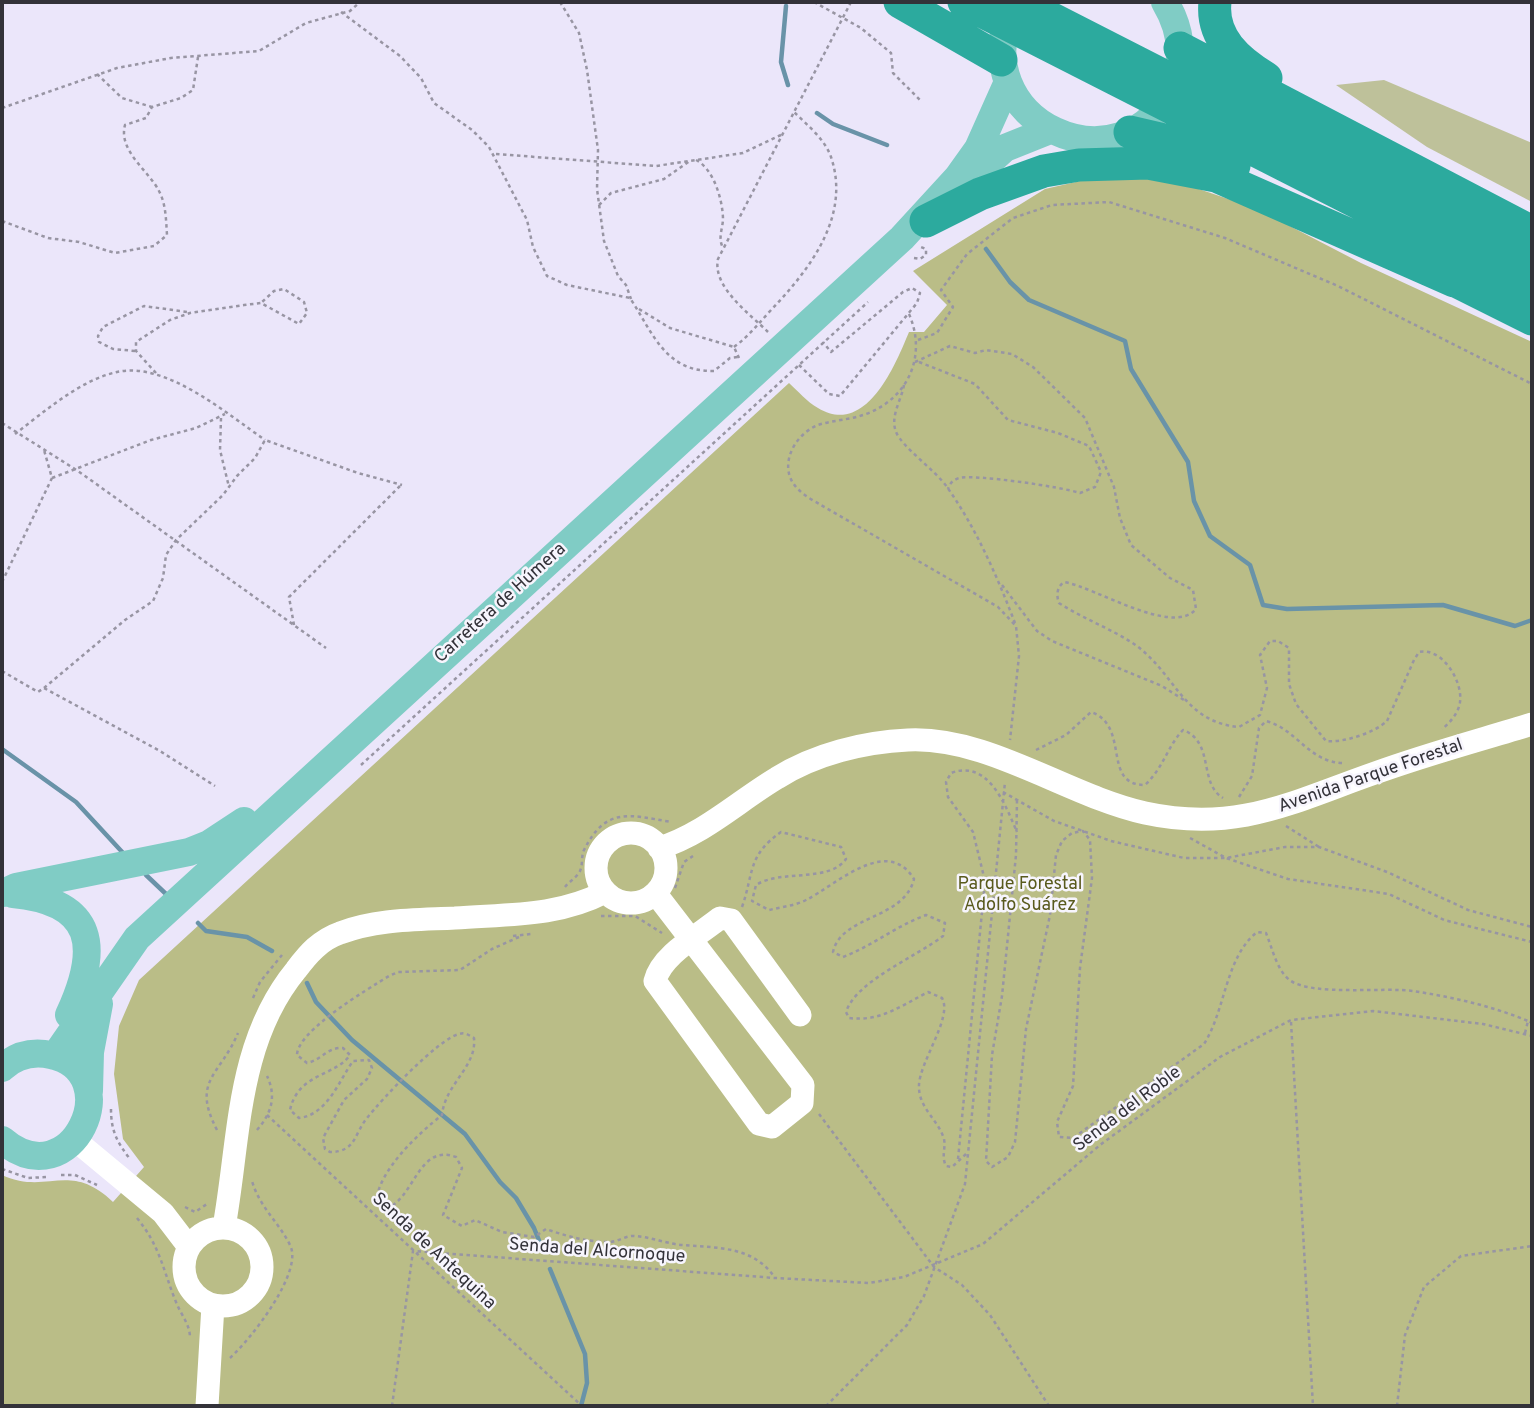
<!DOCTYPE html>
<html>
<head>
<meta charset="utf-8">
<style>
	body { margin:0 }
	#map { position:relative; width:1534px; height:1408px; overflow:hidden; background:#ebe6fa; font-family:Overpass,sans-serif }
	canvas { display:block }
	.frame { position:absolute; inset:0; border:4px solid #333239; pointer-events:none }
</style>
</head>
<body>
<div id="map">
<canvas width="1534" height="1408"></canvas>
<div class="frame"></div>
</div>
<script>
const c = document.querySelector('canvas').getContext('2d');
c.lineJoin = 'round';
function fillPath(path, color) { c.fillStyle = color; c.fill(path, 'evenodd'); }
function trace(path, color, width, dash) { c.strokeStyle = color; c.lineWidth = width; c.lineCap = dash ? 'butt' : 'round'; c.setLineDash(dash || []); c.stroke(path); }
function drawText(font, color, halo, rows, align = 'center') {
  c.font = font + ' Overpass,sans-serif'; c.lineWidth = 5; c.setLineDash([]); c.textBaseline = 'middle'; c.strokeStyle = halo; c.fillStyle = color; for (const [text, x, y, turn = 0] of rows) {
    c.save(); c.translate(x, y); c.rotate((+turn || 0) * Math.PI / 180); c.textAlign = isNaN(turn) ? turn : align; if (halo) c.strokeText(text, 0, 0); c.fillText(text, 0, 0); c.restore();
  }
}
fillPath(new Path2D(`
	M 1384,80 L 1532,143 L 1532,202 L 1427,147 L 1336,85 Z`), '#bec19a');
fillPath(new Path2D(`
	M 1102,176 L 1172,180 L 1255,208 L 1361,263 L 1532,342 L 1532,1406 L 2,1406 L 2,1175 C 47,1196 69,1160 113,1202 L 144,1167 L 123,1139 L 114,1074 L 119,1026 L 139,980 L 789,383 C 798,391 807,402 818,408 C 866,437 895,366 909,332 L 924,332 L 947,305 L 913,271 L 1045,189 Z`), '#babd87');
trace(new Path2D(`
	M 786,6 L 781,62 L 788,85
	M 817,113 L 833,124 L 887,145
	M 986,249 L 1010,282 L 1029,300 L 1125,341 L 1131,369 L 1188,462 L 1194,501 L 1210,536 L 1250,565 L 1263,605 L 1287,609 L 1443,605 L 1515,626 L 1532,620
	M 2,749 L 76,802 L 124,854
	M 146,875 L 166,894
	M 198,923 L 206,931 L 247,937 L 272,951
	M 307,983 L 316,1002 L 352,1040 L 465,1134 L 500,1182 L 516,1198 L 534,1228 L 542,1248
	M 550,1269 L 585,1354 L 587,1383 L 581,1406`), '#6993a8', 4.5);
trace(new Path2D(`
	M 560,2 L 579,33 L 587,70 L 598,150 L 597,189 L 604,241 L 618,276 L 626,285 L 631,299
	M 814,2 L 861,28 L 891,53 L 893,73 L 921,101
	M 341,12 L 400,56 L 421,78 L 434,103 L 472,130 L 489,147 L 527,220 L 533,247 L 547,276 L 567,285 L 630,298 C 653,333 665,372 714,371 L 730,358 L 738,357
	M 97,74 L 122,98 L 152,107
	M 2,108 L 117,68 L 171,58 L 259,51 L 306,23 L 350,11 L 360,2
	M 496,154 L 656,166 L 743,153 L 781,135
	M 696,160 C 714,169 723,201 723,220 C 722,231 718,238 723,248
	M 599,205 L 611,193 L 664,179 L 691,160
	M 2,221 L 48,238 L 79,242 L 115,253 L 154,246 L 167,235 C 166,220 166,204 159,191 C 149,171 118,151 125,125 L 146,118 L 152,107 L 181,98 L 193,90 L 198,57
	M 914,258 L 920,259 L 926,255 L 926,249 L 921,247
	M 639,309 L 670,328 L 734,347 L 739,358
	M 909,314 C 927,355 909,398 866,414 C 850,420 833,420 818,425 C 793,435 776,469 799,490 C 805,496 814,501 821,505 L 998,607 L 1016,626 L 1019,656 L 1010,740
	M 768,332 C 750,314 712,287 718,259 L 851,2
	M 918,340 L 937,333 L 953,307 L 941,290 L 967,254 L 1013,218 L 1052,205 L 1109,202 L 1225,238 L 1338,286 L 1532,384
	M 734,347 C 749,336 759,323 772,309 C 810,269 851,216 831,157 C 825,139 806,124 793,111
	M 135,351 L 113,349 L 99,342 L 98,336 L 103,327 L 144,306 L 187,312
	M 915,362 L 950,346 L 975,353 L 986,350 L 1012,354 L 1033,367 L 1085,418 L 1114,487 L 1120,518 L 1131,545 L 1170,578 L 1193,590 L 1196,609 C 1173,637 1095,587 1064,582 C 1057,587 1056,595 1059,603 C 1082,618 1109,628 1131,642 C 1175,670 1181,722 1239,727 L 1260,715 L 1267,688 L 1260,655 L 1270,641 L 1278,641 L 1289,648 L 1289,684 L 1296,704 L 1326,741 C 1343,743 1374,733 1387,721 L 1414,660 L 1419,652 C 1442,647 1463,681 1460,702 C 1459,712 1450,723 1442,729
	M 919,362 L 975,384 L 1008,420 L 1058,433 L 1089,446 L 1101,472 L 1095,487 L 1080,493 C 1062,487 975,474 959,478 C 953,480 950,483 948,489
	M 799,365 L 829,394 L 840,396 L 917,303 L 920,293 L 912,288 L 903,292 L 831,352 L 823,342
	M 156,373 L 136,351 L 136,342 L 170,320 L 190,313 L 244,305 L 261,303 L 299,324 L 307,313 L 304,302 L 284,289 L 274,291 L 261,303
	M 904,385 C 901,401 890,416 896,432 C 902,447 935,470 947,487 C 976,528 997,576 1015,623
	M 221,418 L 220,450 L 229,487
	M 2,423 L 78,471 L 326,648
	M 15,434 C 44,412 80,380 117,372 C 166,361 227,414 265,440
	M 52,478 L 151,440 L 196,428 L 225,414
	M 2,582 L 52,478 L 44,450
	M 1002,585 L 1037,631 L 1052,641 L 1162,686 L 1184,700
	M 294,625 L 289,597 L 400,486
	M 2,671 L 38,692 L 44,688 L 160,751 L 215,786
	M 44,688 L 125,620 L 153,601 L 163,578 L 166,555 L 176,540 L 223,495 L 237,476 L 255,458 L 265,440 L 358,473 L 402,485
	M 1036,750 L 1066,735 L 1091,712 C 1131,726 1101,785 1145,785 C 1164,767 1167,747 1183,730 C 1215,742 1198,783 1223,798
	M 361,765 L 868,302
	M 1003,792 L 1054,821 L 1083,831 L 1111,841 L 1184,858 L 1226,858 L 1285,847 L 1319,847 L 1387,872 L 1468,910 L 1532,927
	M 1239,797 L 1252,776 L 1259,728 L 1266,721 C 1297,729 1309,763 1344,763
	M 1017,800 L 1016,855 L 1002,996 L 992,1055 L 986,1161 L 992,1167 L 1008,1157 L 1015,1142 L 1026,1029 L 1050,915 L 1056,855 L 1062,841 L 1072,833 L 1083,831 L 1090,840 L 1092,878 L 1080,968 L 1073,1086 L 1057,1122 L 1059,1137 L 1073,1138 L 1204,1044 C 1226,1009 1225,958 1257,932 L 1266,933 C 1272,947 1277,972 1291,981 C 1314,996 1384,987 1413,991 C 1452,997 1492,1006 1528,1021
	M 1286,826 L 1319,847
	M 1190,838 L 1226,858 L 1288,879 L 1389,894 L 1444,920 L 1532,942
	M 565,887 C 569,882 577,877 580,871 C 583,865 581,856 584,850 C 606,806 630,815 671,822
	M 675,888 L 684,862 L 693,856
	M 742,907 C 754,873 747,856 781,832 L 841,847 L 846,859 C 829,883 781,869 756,885 L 752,901 L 769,910 C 781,907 794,906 806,900 C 836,885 887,835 914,879 C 904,920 841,915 833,952 L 843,957 C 872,946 896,926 926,915 L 945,923 L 943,936 C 916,957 856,981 846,1012 L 849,1018 C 880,1022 901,1006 928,992 L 942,998 C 953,1017 920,1061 919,1085 C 918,1108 938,1119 944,1139 C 946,1149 941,1156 946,1166 L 952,1167 L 966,1154
	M 601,916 L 635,916 L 662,933
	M 513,936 L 531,934
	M 519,937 L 492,949 L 460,970 L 398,972 L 389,976 C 368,989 297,1031 297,1055 L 307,1063 C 322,1060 327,1047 343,1048 L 350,1055 C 336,1076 298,1073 290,1110 L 299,1118 C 327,1115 339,1081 353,1061 L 369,1060 L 372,1068 L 367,1079 L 344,1100 L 323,1138 L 325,1149 L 330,1152 C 356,1152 354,1134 367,1118 C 382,1099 438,1039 459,1034 C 466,1032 468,1035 474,1038 C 477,1067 445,1084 442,1115 C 418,1134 380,1169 376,1201 L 386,1209 C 415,1198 418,1143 456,1157 L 462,1168 L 443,1215 L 462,1226 L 475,1220 L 502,1232 L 534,1237 L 546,1229 C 566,1236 587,1242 609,1242 C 618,1242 626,1235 635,1236 C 651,1237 667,1244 683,1245 C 717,1248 754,1246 775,1278
	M 253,998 L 260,982 L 282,955
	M 1291,1022 L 1313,1406
	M 1525,1033 L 1528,1021 L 1532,1023
	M 111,1109 C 111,1131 117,1142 130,1159
	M 819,1114 L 934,1267 L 962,1285 L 990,1315 L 1049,1406
	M 267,1115 L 582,1406
	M 217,1130 C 191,1080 220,1076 238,1033
	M 257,1130 C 271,1114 277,1097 267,1076
	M 958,1159 L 985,881 L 973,832 L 948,797 L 946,782 L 951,773 C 988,759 1005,804 1017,832
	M 2,1169 L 28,1178 L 47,1177
	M 61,1175 L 75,1175 L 97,1185
	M 185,1207 L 195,1212 L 207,1204
	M 137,1218 C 160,1246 163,1270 176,1302 C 181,1315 190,1324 190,1338
	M 230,1358 C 250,1340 304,1272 290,1245 C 278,1221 260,1208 252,1181
	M 392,1406 L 413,1251 L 775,1278 L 869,1283 L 904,1277 L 983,1244 L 1100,1145 L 1220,1057 L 1291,1020 L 1373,1011 L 1483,1024 L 1532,1036
	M 826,1406 L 907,1325 L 924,1296 L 965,1184 L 1005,782
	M 1397,1406 L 1405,1335 L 1424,1287 L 1461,1256 L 1532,1246`), '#9895a3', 2.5, [3.5, 3.5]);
trace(new Path2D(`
	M596 868a35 35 0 1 1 70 0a35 35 0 1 1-70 0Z
	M 659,848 C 704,834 737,802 777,778 C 815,754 864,742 908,740 C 988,736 1068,796 1145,813 C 1237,833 1292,802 1375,773 C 1427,754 1480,740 1532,724
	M 656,894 L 803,1085 L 802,1103 L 772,1127 L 759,1124 L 655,981 C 661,955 699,935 720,918 L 731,920 L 800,1015
	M 75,1140 L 163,1213 L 189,1247
	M 224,1227 C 240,1139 236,1043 296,970 C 308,954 320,940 340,933 C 377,919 416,920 455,918 C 508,914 557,917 605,892
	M184 1267a39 39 0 1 1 78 0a39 39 0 1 1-78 0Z
	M 207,1406 L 213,1305`), '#fff', 23);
trace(new Path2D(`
	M 1014,4 C 957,123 1127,197 1174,84 C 1185,56 1180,27 1165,2
	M 973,177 L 1005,148 L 1050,130
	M 3,893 L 16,887 L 189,852 L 209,844 L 244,821
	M 13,894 C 96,902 100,948 69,1015
	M 55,1056 L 137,938 L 902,238 L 958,177 L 978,149 L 1007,84
	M 2,1068 C 16,1055 32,1051 51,1055 C 130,1072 72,1200 2,1140
	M 89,1091 L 90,1052 L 99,1004`), '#80ccc5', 28);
trace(new Path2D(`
	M 900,2 L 1001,60
	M 964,2 L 1532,291
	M 1019,2 L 1532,264
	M 1215,2 C 1211,38 1238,61 1266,78
	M 1180,48 L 1532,232
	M 1130,132 L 1186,145 L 1234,166
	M 926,221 L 980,194 L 1044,171 L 1079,165 L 1148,163 L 1216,176 L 1454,281
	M 1434,270 L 1532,319`), '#2caa9e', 33);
drawText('18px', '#333239', '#f7f5fd', [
	["Carretera de Húmera",501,604,-42],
	["Avenida Parque Forestal",1371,777,-19],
	["Senda del Roble",1128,1110,-37],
	["Senda de Antequina",433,1252,43],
	["Senda del Alcornoque",597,1252,4]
]);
drawText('18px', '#595a1d', '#f7f5fd', [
	["Parque Forestal",1020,885],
	["Adolfo Suárez",1020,906]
]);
</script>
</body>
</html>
